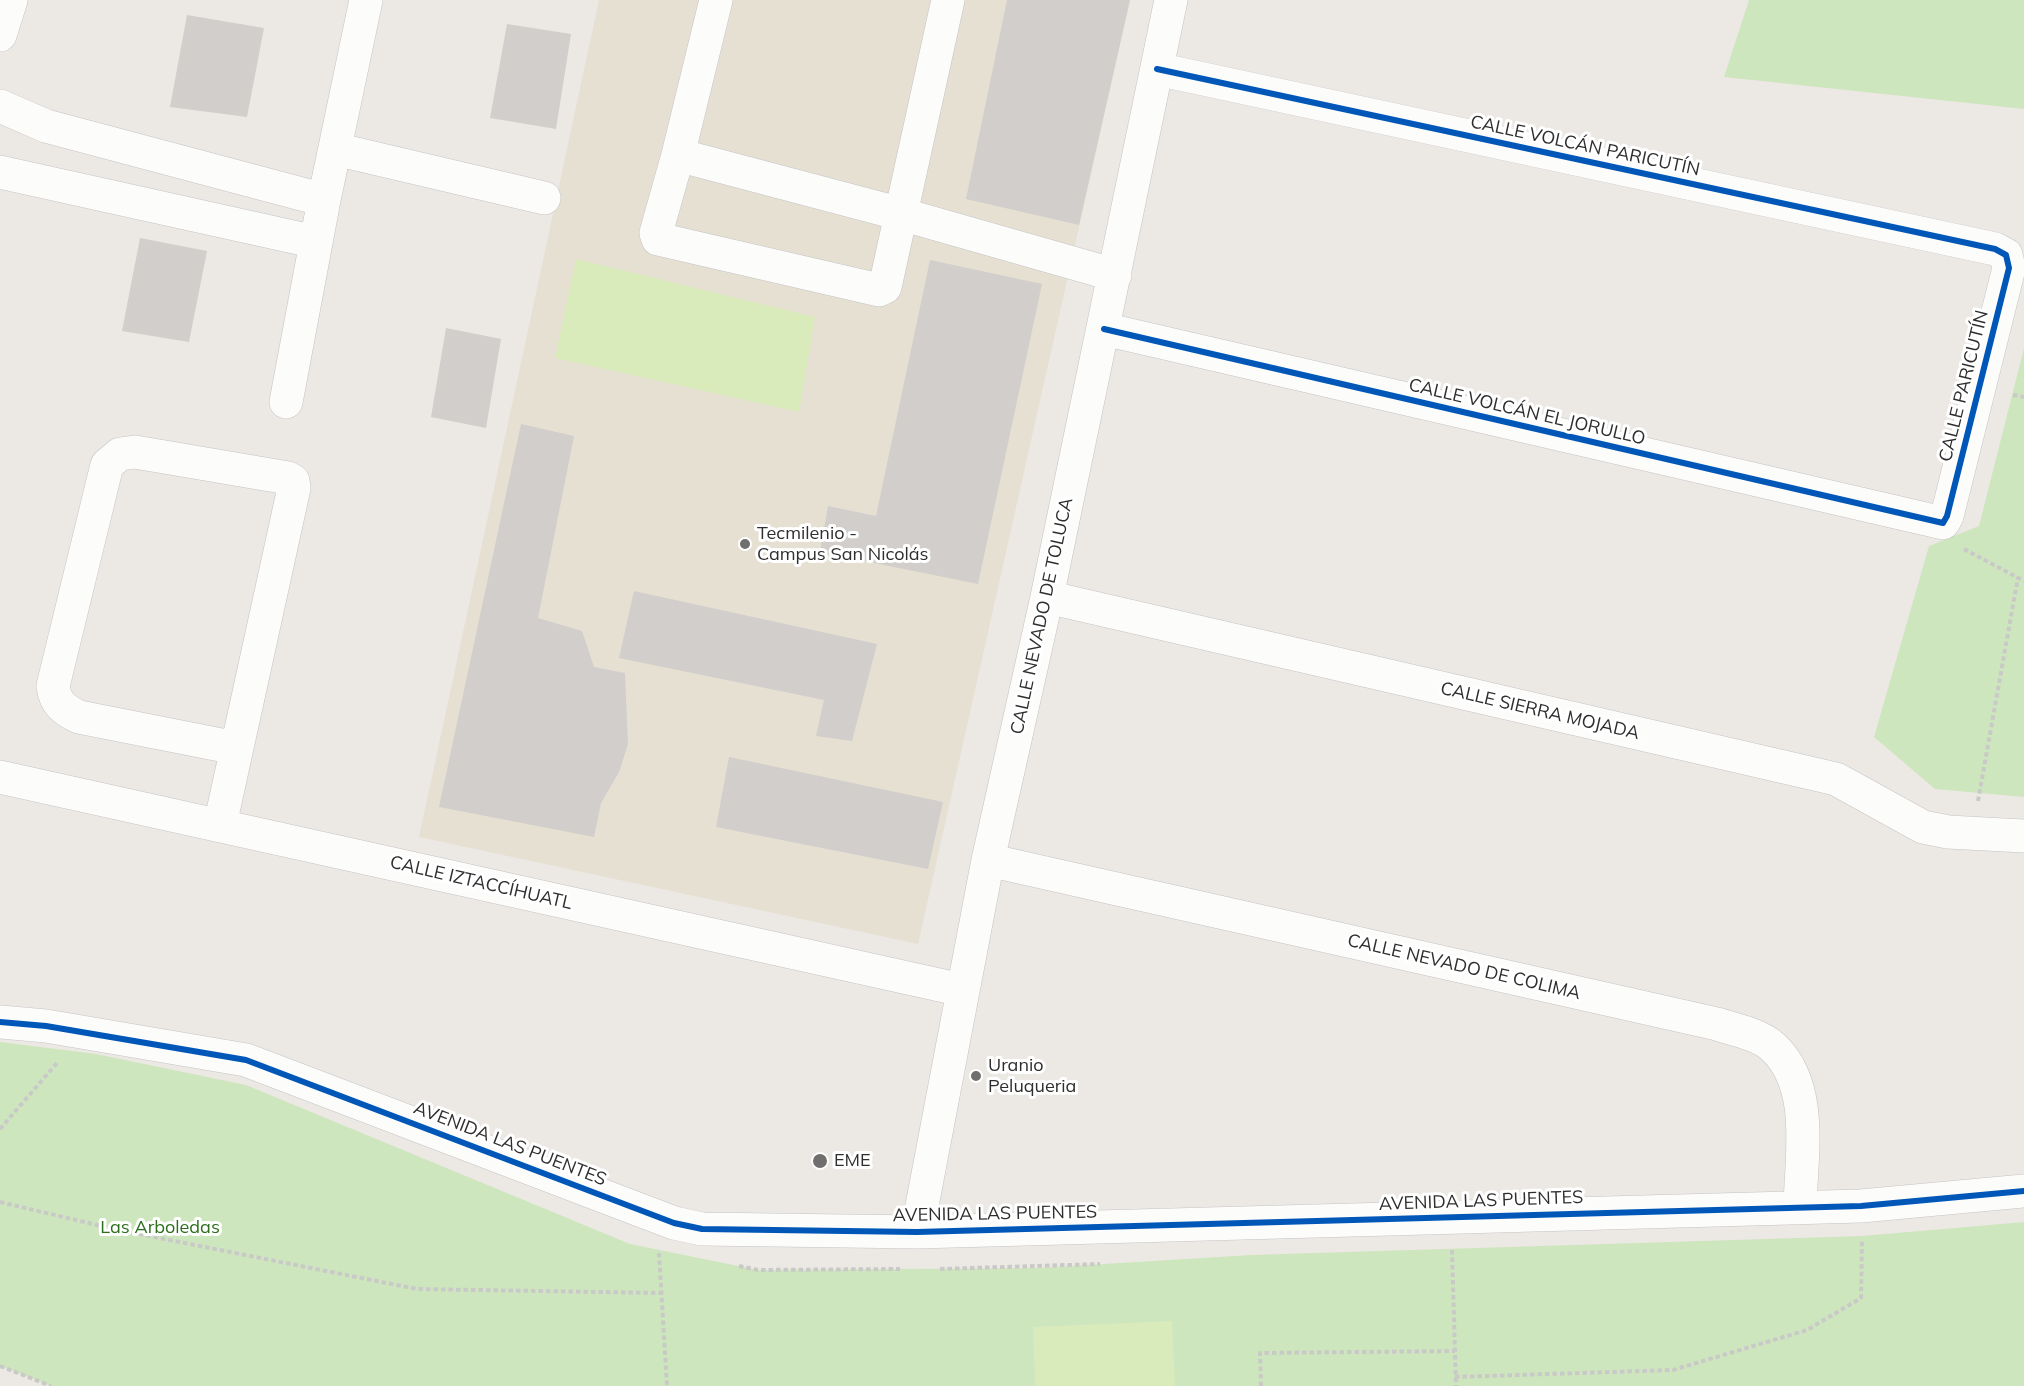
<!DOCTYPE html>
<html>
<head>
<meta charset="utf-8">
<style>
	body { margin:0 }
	canvas { display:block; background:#ece8e4 }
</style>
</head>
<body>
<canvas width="2024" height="1386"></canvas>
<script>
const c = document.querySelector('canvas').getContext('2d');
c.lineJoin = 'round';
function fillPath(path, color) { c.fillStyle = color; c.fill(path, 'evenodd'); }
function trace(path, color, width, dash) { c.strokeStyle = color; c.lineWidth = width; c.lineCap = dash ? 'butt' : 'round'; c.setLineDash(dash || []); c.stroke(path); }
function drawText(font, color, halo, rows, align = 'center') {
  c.font = font + ' Mulish,sans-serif'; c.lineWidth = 6; c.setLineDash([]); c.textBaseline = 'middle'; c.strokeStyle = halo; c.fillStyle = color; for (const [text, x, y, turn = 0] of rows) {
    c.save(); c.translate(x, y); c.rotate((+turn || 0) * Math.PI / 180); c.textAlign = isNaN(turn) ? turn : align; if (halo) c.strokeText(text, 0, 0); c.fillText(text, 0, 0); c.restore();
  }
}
fillPath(new Path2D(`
	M 599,0 L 1130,0 L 918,944 L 419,837 Z`), '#e6e0d3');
fillPath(new Path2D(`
	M 1749,0 L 2024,0 L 2024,109 L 1724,77 Z
	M 2024,348 L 2024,797 L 1935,789 L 1874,737 L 1929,546 L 1979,526 Z
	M 0,1042 L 96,1054 L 246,1085 L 630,1244 L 758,1270 L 1038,1268 L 1251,1255 L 1862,1236 L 2024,1222 L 2024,1386 L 51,1386 L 0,1366 Z`), '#cee6be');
fillPath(new Path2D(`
	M 576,259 L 815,317 L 799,412 L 555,358 Z
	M 1172,1321 L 1175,1386 L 1035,1386 L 1033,1327 Z`), '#d9eabb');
fillPath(new Path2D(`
	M 1007,0 L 1130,0 L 1079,225 L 966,199 Z
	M 187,15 L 264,28 L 247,117 L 170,107 Z
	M 507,24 L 571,34 L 556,129 L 490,118 Z
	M 140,238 L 207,251 L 189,342 L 122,331 Z
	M 930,260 L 1042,284 L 978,584 L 820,552 L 828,506 L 876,516 Z
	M 446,328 L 501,339 L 486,428 L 431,417 Z
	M 521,424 L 574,436 L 538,618 L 582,631 L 594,667 L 625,673 L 628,744 L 619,772 L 601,803 L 594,837 L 439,807 Z
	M 634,591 L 877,644 L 852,741 L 816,736 L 824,700 L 619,658 Z
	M 729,757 L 943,802 L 928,869 L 716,827 Z`), '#d1cecb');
const minor = new Path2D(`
	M 948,0 L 901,214 L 1115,275
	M 0,35 L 11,0
	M 0,106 L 46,126 L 324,200
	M 335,149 L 544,198
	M 678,155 L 901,214 L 885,287 L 879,290 L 658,239 L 656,233 L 678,155 L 716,0
	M 0,172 L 316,242
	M 1104,329 L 1943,523 L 1947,516 L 2009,268 L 2006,255 L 1995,249 L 1157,69
	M 286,402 L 324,200 L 366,0
	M 1047,597 L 1836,779 L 1923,827 L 1948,832 L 2024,836
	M 0,777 L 962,990
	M 220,825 L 294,488 L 293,481 L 288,478 L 135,452 L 120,454 L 107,465 L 53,686 C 55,703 64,710 79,717 L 236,748
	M 988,860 L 1717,1024 C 1735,1030 1759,1034 1773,1047 C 1815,1086 1801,1157 1800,1207
	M 0,1022 L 46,1026 L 246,1060 L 674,1223 L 702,1229 L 917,1232 L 1861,1206 L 2024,1191
	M 917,1232 L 988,860 L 1047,597 L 1171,0`);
trace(minor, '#c5c4c5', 34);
trace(new Path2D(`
	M 2013,395 L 2024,397
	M 1964,549 L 2024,581
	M 1978,801 L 2018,577
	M 0,1129 L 57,1063
	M 0,1202 L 114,1229 L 417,1289 L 661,1293
	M 1452,1250 L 1456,1386
	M 659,1253 L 667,1386
	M 739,1266 L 758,1270 L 900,1269
	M 940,1269 L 1100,1264
	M 0,1366 L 51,1386
	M 1455,1377 L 1673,1370 L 1807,1330 L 1861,1298 L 1862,1239
	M 1261,1386 L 1260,1353 L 1455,1351`), '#c9c9c8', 4, [4.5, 3]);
trace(minor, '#fcfcfb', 33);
trace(new Path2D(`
	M 1104,329 L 1943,523 L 1947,516 L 2009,268 L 2006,255 L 1995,249 L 1157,69
	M 0,1022 L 46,1026 L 246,1060 L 674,1223 L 702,1229 L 917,1232 L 1861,1206 L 2024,1191`), '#0057b8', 6);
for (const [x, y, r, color] of [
	[745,544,6,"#706f6e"],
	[976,1076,6,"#706f6e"],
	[820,1161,8,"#706f6e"]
]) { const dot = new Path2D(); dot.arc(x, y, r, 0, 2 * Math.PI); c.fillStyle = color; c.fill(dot); trace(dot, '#fff', 2); }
drawText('18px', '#2e2e2e', '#fff', [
	["CALLE VOLCÁN PARICUTÍN",1585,146,12],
	["CALLE PARICUTÍN",1964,386,-76],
	["CALLE VOLCÁN EL JORULLO",1527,412,13],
	["CALLE NEVADO DE TOLUCA",1042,616,-78],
	["CALLE SIERRA MOJADA",1540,711,13],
	["CALLE IZTACCÍHUATL",481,883,13],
	["CALLE NEVADO DE COLIMA",1464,967,13],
	["AVENIDA LAS PUENTES",510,1144,21],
	["AVENIDA LAS PUENTES",1481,1201,-2],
	["AVENIDA LAS PUENTES",995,1214,-1]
]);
drawText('18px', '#2e2e2e', '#fff', [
	["Tecmilenio -",757,534],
	["Campus San Nicolás",757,555],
	["Uranio",988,1066],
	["Peluqueria",988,1087],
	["EME",834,1161]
], 'left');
drawText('18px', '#2c6e1b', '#fff', [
	["Las Arboledas",160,1228]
]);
</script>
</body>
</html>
